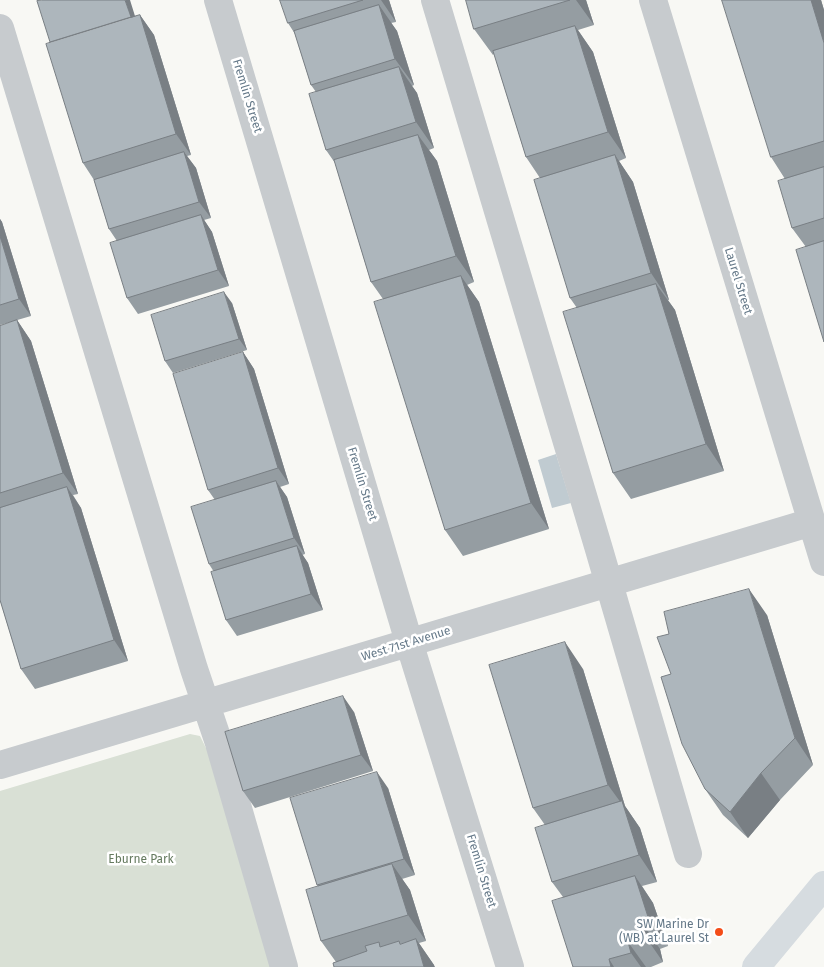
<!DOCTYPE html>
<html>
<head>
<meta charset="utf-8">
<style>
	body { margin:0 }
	canvas { display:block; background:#f8f8f4 }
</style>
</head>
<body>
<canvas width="824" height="967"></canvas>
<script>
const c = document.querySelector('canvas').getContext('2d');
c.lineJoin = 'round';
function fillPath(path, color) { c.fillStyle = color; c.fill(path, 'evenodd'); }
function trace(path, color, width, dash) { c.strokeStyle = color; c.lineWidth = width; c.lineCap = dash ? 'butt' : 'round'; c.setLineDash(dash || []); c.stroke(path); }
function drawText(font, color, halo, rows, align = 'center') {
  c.font = font + ' "Fira Sans",sans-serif'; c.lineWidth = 5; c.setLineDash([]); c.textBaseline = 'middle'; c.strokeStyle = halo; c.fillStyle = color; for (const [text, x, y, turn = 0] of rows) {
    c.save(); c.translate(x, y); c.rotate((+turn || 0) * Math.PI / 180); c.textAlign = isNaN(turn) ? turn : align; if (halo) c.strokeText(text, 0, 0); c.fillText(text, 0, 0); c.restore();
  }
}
fillPath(new Path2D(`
	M 190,734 L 200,736 L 206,748 L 219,743 L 284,967 L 0,967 L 0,791 Z`), '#d9e0d5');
fillPath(new Path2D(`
	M 556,454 L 571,503 L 552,508 L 538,460 Z`), '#c0cbd1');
trace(new Path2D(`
	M 218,0 L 409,642 L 510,967
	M 435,0 L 598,546 L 688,854
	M 653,0 L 824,562
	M 0,28 L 194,669 L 219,743 L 284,967
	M 0,765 L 812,522`), '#c7cbce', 28);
trace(new Path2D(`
	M 756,967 L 824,885`), '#d6dce0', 28);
fillPath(new Path2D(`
	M 280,0 L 389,0 L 396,22 L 391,23 L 397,31 L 414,85 L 412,86 L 417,93 L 434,148 L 429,150 L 437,161 L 474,282 L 467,285 L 479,302 L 549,529 L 463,556 L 445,530 L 383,299 L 371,282 L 335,163 L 326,150 L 316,92 L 311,85 L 295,34 L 288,23 Z
	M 466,0 L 586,0 L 594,25 L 578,30 L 593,52 L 626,158 L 619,161 L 633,182 L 669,300 L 668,300 L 675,310 L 724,471 L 631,499 L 613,473 L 577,308 L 570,298 L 540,178 L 526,157 L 494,54 L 493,55 L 474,29 Z
	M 722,0 L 821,0 L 824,10 L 824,342 L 806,247 L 792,228 L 785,179 L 771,157 Z
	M 140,15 L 154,35 L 191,155 L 187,156 L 196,168 L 211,218 L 204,220 L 212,232 L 229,286 L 138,314 L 127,298 L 117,241 L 109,229 L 94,180 L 83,163 L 135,16 Z
	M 0,219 L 2,222 L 31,316 L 0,325 Z
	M 232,303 L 247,350 L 173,373 L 165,361 Z
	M 17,320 L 31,341 L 78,494 L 73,495 L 81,508 L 128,661 L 35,689 L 21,669 L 0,600 L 0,326 Z
	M 243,352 L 254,369 L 289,484 L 280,487 L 287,497 L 305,554 L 302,555 L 308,563 L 323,610 L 237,636 L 226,620 L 214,572 L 209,564 L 215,500 L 208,490 Z
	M 767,615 L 813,765 L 780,800 L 748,838 L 723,815 L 705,789 L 671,674 Z
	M 583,669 L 625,806 L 640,828 L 657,882 L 642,886 L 653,903 L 668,946 L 660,949 L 663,962 L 651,967 L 573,967 L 563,897 L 552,882 L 545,825 L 533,808 Z
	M 354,712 L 373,771 L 255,808 L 243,791 Z
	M 388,788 L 415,875 L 402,879 L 410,890 L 426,941 L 419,943 L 434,965 L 336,962 L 321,941 L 318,887 L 317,885 Z`), '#959da2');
fillPath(new Path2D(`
	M 125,0 L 130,0 L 139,29 L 131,18 Z
	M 381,0 L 389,0 L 396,22 Z
	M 576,0 L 586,0 L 594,25 Z
	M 811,0 L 821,0 L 824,10 L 824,43 Z
	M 379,5 L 397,31 L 414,85 L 395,59 Z
	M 140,15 L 154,35 L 191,155 L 176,134 Z
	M 575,26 L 593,52 L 626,158 L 608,132 Z
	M 399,67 L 417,93 L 434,148 L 416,122 Z
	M 418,135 L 437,161 L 474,282 L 456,256 Z
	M 184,152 L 196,168 L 211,218 L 199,202 Z
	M 615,155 L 633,182 L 669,300 L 651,273 Z
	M 201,215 L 212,232 L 229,286 L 218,270 Z
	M 0,219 L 2,222 L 31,316 L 19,299 L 0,236 Z
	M 461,276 L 479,302 L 549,529 L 531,503 Z
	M 656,284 L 675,310 L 724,471 L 706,444 Z
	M 224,292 L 232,303 L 247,350 L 239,339 Z
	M 17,320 L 31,341 L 78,494 L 63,473 Z
	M 243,352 L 254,369 L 289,484 L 278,468 Z
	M 276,481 L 287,497 L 305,554 L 294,538 Z
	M 67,487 L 81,508 L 128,661 L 114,640 Z
	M 297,546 L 308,563 L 323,610 L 311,594 Z
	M 749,589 L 767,615 L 813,765 L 795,738 Z
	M 565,642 L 583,669 L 625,806 L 640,828 L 657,882 L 639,855 L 624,807 L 608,785 Z
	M 343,696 L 354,712 L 373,771 L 361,755 Z
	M 377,772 L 388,788 L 415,875 L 404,859 Z
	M 761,773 L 780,800 L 748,838 L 730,812 Z
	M 392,864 L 410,890 L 426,941 L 408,915 Z
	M 635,876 L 653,903 L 668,946 L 649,920 Z
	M 642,923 L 660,949 L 663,962 L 645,936 Z
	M 416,939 L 434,965 L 435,967 L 424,967 Z
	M 628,942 L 646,967 L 641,967 L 631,953 Z
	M 609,959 L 614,967 L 611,967 Z`), '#797f84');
const building = new Path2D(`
	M 42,0 L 125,0 L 131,17 L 50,42 L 37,1 Z
	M 280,0 L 363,0 L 288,23 Z
	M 466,0 L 570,0 L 474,29 Z
	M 722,0 L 811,0 L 824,43 L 824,141 L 771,157 Z
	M 379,5 L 395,59 L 311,85 L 294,31 Z
	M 140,15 L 176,134 L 83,163 L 46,44 Z
	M 575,26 L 608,132 L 526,157 L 493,51 Z
	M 399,67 L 416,122 L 326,150 L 309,94 Z
	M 418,135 L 456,256 L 371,282 L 334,160 Z
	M 184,152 L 199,202 L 109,229 L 94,180 Z
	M 615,155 L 651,273 L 570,298 L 534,180 Z
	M 824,167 L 824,218 L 792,228 L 778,181 Z
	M 201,215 L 218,270 L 127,298 L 110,243 Z
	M 0,236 L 19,299 L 0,305 Z
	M 824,241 L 824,342 L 796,250 Z
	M 461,276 L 531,503 L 445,530 L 374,302 Z
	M 656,284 L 706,444 L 613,473 L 563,312 Z
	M 224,292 L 239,339 L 165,361 L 151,315 Z
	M 17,320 L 63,473 L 0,493 L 0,326 Z
	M 243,352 L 278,468 L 208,490 L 173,374 Z
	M 276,481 L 294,538 L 209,564 L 191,507 Z
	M 67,487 L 114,640 L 21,669 L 0,600 L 0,508 Z
	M 297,546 L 311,594 L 226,620 L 211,572 Z
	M 749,589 L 795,738 L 761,773 L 730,812 L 705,789 L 682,744 L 661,677 L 671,674 L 657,637 L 669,634 L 664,612 Z
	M 565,642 L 608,785 L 533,808 L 489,665 Z
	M 343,696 L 361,755 L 243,791 L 225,732 Z
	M 377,772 L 404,859 L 317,885 L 290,798 Z
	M 622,801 L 639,855 L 552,882 L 535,828 Z
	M 392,864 L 408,915 L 321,941 L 306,890 Z
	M 635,876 L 649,920 L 642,923 L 645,936 L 628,942 L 631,953 L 609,959 L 611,967 L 573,967 L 552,901 Z
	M 416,939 L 424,967 L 334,967 L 333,963 L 367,951 L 365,946 L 379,942 L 380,947 L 399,941 L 400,944 Z`);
fillPath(building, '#adb6bc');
trace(building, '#797f84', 1);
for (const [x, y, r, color] of [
	[719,932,5,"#f44d18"]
]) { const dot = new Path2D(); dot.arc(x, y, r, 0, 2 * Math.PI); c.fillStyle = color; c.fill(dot); trace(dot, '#fff', 2); }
drawText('12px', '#647888', '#fff', [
	["Fremlin Street",247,96,73],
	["Laurel Street",738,281,73],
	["Fremlin Street",362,484,73],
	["West 71st Avenue",406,644,-17],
	["Fremlin Street",481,871,73]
]);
drawText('12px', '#657a5f', '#fff', [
	["Eburne Park",141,860]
]);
drawText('12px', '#647888', '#fff', [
	["SW Marine Dr",709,925],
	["(WB) at Laurel St",709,939]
], 'right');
</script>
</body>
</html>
